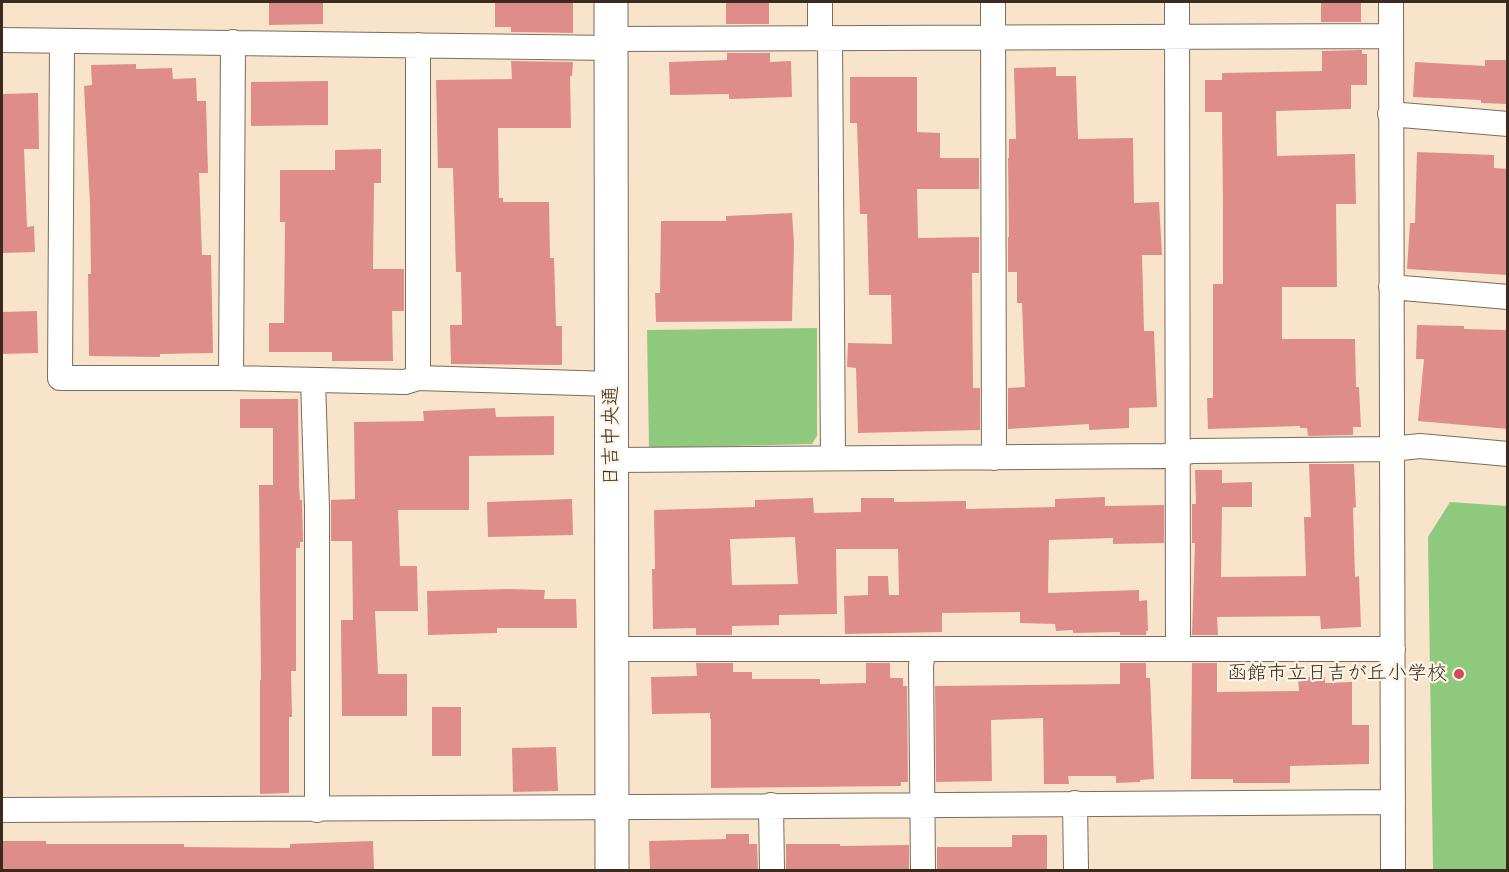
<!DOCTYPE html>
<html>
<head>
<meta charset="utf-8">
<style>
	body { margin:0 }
	#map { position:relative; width:1509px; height:872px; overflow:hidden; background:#f7e4cb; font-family:Itim,sans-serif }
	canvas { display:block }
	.frame { position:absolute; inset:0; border:3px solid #3b2a1e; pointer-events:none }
</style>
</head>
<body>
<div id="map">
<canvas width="1509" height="872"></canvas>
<div class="frame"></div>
</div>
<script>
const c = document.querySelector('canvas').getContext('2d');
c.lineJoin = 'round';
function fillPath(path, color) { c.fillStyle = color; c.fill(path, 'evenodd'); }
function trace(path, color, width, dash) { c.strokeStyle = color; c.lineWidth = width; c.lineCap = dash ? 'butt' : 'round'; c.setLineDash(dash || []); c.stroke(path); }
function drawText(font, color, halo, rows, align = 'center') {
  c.font = font + ' Itim,"Klee One",sans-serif'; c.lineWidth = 4.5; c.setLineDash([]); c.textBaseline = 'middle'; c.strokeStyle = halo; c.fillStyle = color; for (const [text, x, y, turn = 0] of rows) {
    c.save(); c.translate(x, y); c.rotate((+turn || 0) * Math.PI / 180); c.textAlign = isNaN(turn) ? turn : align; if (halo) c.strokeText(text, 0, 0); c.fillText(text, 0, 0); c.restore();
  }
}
fillPath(new Path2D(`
	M 817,328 L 817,436 L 812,444 L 649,448 L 647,330 Z
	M 1450,502 L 1507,506 L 1507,870 L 1433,870 L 1428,537 Z`), '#8fc97d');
fillPath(new Path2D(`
	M 269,2 L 323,2 L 323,24 L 269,25 Z
	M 495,2 L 573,2 L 573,33 L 511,32 L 511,27 L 495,27 Z
	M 726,2 L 769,2 L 769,24 L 726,24 Z
	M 1321,2 L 1361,2 L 1361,22 L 1321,22 Z
	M 1362,50 L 1362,54 L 1367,54 L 1367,85 L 1351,85 L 1351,109 L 1276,111 L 1277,156 L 1355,154 L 1356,204 L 1336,204 L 1337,287 L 1282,287 L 1282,339 L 1355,339 L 1356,387 L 1359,387 L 1361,427 L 1353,427 L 1353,435 L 1308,436 L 1307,428 L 1300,428 L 1300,426 L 1208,429 L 1207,398 L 1213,398 L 1213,284 L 1223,284 L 1223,209 L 1222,112 L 1205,112 L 1205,80 L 1222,80 L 1222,73 L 1322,71 L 1322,51 Z
	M 727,53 L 770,53 L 770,62 L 791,61 L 792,97 L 729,99 L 729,94 L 670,95 L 669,62 L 727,60 Z
	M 1485,60 L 1508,60 L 1508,104 L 1481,103 L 1481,100 L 1413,97 L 1415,62 L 1485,66 Z
	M 511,61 L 573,62 L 572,76 L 570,76 L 571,128 L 498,128 L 499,198 L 503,198 L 503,202 L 549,202 L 550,258 L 554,258 L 556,326 L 562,326 L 562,365 L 451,364 L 450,325 L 462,325 L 461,272 L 456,272 L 453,168 L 438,168 L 436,80 L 512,79 Z
	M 136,64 L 136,69 L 172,68 L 173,79 L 196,78 L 197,101 L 206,101 L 208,173 L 199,173 L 202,255 L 211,255 L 213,353 L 160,354 L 160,357 L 89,356 L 88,274 L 91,274 L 90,203 L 84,86 L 92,85 L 91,65 Z
	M 1056,67 L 1056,76 L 1076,76 L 1078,139 L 1133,138 L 1134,203 L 1159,202 L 1162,255 L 1142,255 L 1144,331 L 1154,331 L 1157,407 L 1129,408 L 1129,428 L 1089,430 L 1089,424 L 1008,429 L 1008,388 L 1025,387 L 1022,303 L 1017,303 L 1017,272 L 1008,272 L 1008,237 L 1009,237 L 1008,158 L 1009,158 L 1009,139 L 1016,139 L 1014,68 Z
	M 850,77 L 917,77 L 917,132 L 940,133 L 940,158 L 979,158 L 979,189 L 917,189 L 918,238 L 979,237 L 979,273 L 972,273 L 973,388 L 980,388 L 980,430 L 858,433 L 856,368 L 847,367 L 848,343 L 892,344 L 891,295 L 869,295 L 867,214 L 860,214 L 857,123 L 850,123 Z
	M 328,81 L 328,125 L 251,126 L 251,82 Z
	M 38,93 L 39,149 L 24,149 L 27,227 L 34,226 L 35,252 L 2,253 L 2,94 Z
	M 381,149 L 381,183 L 374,183 L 373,269 L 404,269 L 404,311 L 392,311 L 393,361 L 332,361 L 332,352 L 269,352 L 269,323 L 284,323 L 285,222 L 280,222 L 280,170 L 335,170 L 335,150 Z
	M 1417,152 L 1494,155 L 1494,168 L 1508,169 L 1508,275 L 1407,269 L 1410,223 L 1415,223 Z
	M 792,213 L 794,243 L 792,321 L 656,322 L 655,293 L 660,293 L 661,221 L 726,221 L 726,216 Z
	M 37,311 L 38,353 L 2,354 L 2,312 Z
	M 1417,325 L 1464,326 L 1464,329 L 1508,330 L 1508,429 L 1418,421 L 1424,359 L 1416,359 Z
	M 240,399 L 298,399 L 299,485 L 300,500 L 302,500 L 303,542 L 300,542 L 300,548 L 296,548 L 296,671 L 291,671 L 292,717 L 289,717 L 289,793 L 260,794 L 260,680 L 261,680 L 259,485 L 273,485 L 273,428 L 240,428 Z
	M 495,408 L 496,417 L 554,416 L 554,455 L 469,456 L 469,510 L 398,510 L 400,566 L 417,566 L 418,611 L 375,611 L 378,674 L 407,674 L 407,716 L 342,716 L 341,620 L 353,620 L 352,541 L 331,541 L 331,500 L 355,499 L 354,422 L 424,421 L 423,411 Z
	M 1309,464 L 1354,464 L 1356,507 L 1353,508 L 1355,577 L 1359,576 L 1361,627 L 1321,629 L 1320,616 L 1217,617 L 1218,635 L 1192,635 L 1195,543 L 1192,543 L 1192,504 L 1196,504 L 1195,470 L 1222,470 L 1222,483 L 1252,482 L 1252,507 L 1222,507 L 1221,577 L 1306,576 L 1304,517 L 1311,517 Z
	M 1105,497 L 1105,506 L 1164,505 L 1164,543 L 1113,544 L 1113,538 L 1049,540 L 1048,593 L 1139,590 L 1139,601 L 1147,600 L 1148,631 L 1146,631 L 1146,635 L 1120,635 L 1120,632 L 1073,633 L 1073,630 L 1056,631 L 1055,624 L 1020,623 L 1020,612 L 942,613 L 942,632 L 845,634 L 844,596 L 868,595 L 868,576 L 888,576 L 889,595 L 899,595 L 898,549 L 836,549 L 837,614 L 779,615 L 779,625 L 732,626 L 732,635 L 696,635 L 696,628 L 653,629 L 652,569 L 655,569 L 654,510 L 755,507 L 755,500 L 813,498 L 814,513 L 861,512 L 861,498 L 894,498 L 894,502 L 966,501 L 966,509 L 1055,507 L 1055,499 ZM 795,537 L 798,584 L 732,585 L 730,539 Z
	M 572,499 L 573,535 L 488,537 L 487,502 Z
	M 509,589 L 545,590 L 544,599 L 576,599 L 577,628 L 497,628 L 497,633 L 428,635 L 427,591 Z
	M 696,663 L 733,663 L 733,672 L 752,672 L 752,679 L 820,679 L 820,684 L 866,683 L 866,663 L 890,663 L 890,678 L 903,678 L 903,686 L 907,686 L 908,782 L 901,782 L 901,786 L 711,788 L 711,719 L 710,719 L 710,713 L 652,714 L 651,677 L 697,676 Z
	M 1120,663 L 1146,663 L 1146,678 L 1150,678 L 1154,779 L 1140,780 L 1140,782 L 1116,783 L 1116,776 L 1068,776 L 1069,784 L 1044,784 L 1043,718 L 991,720 L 992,781 L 936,782 L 935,686 L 1120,684 Z
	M 1192,663 L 1217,663 L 1217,692 L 1299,691 L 1298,677 L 1325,677 L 1325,683 L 1352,682 L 1352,725 L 1369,725 L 1369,764 L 1290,766 L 1290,783 L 1233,783 L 1233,779 L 1191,779 Z
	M 432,707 L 461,707 L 461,756 L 432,756 Z
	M 556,747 L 558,791 L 513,792 L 512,748 Z
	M 726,834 L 749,834 L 749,844 L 757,844 L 758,870 L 650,870 L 649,841 L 726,839 Z
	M 1012,835 L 1047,835 L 1047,870 L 937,870 L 937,847 L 1012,847 Z
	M 2,841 L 46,841 L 46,844 L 184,844 L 184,847 L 290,848 L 290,844 L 373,841 L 374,870 L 2,870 Z
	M 786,844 L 840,844 L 840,846 L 909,845 L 909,870 L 786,870 Z`), '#df8d8b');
const street = new Path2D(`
	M 993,2 L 994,458
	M 1177,2 L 1178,648
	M 1391,2 L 1393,870
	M 612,39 L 1390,36
	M 820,39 L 820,2
	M 830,39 L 833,458
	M 2,40 L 612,48
	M 62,41 L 60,378 L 231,378 L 405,382 L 418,378 L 612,384
	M 1390,114 L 1508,124
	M 1391,287 L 1508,297
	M 231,378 L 233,42
	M 418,378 L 418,45
	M 313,380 L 317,508 L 317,810
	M 613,460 L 1165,456 L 1193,451 L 1392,449 L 1420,446 L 1508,454
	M 613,649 L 1393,649
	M 1075,803 L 1076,870
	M 771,805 L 772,870
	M 2,810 C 466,810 929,804 1393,802
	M 923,870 L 921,665 L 924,649`);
const secondary = new Path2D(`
	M 611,2 L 612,870`);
trace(street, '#7d6b5b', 26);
trace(secondary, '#7d6b5b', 35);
trace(street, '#fff', 24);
trace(secondary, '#fff', 33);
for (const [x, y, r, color] of [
	[1459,674,6,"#d1495b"]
]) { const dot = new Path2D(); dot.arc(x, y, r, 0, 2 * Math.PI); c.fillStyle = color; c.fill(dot); trace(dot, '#fcf5e5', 2); }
drawText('20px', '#3b2a1e', '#fcf5e5', [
	["日吉中央通",612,436,-90]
]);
drawText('20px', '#3b2a1e', '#fcf5e5', [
	["函館市立日吉が丘小学校",1447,674]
], 'right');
</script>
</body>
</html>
